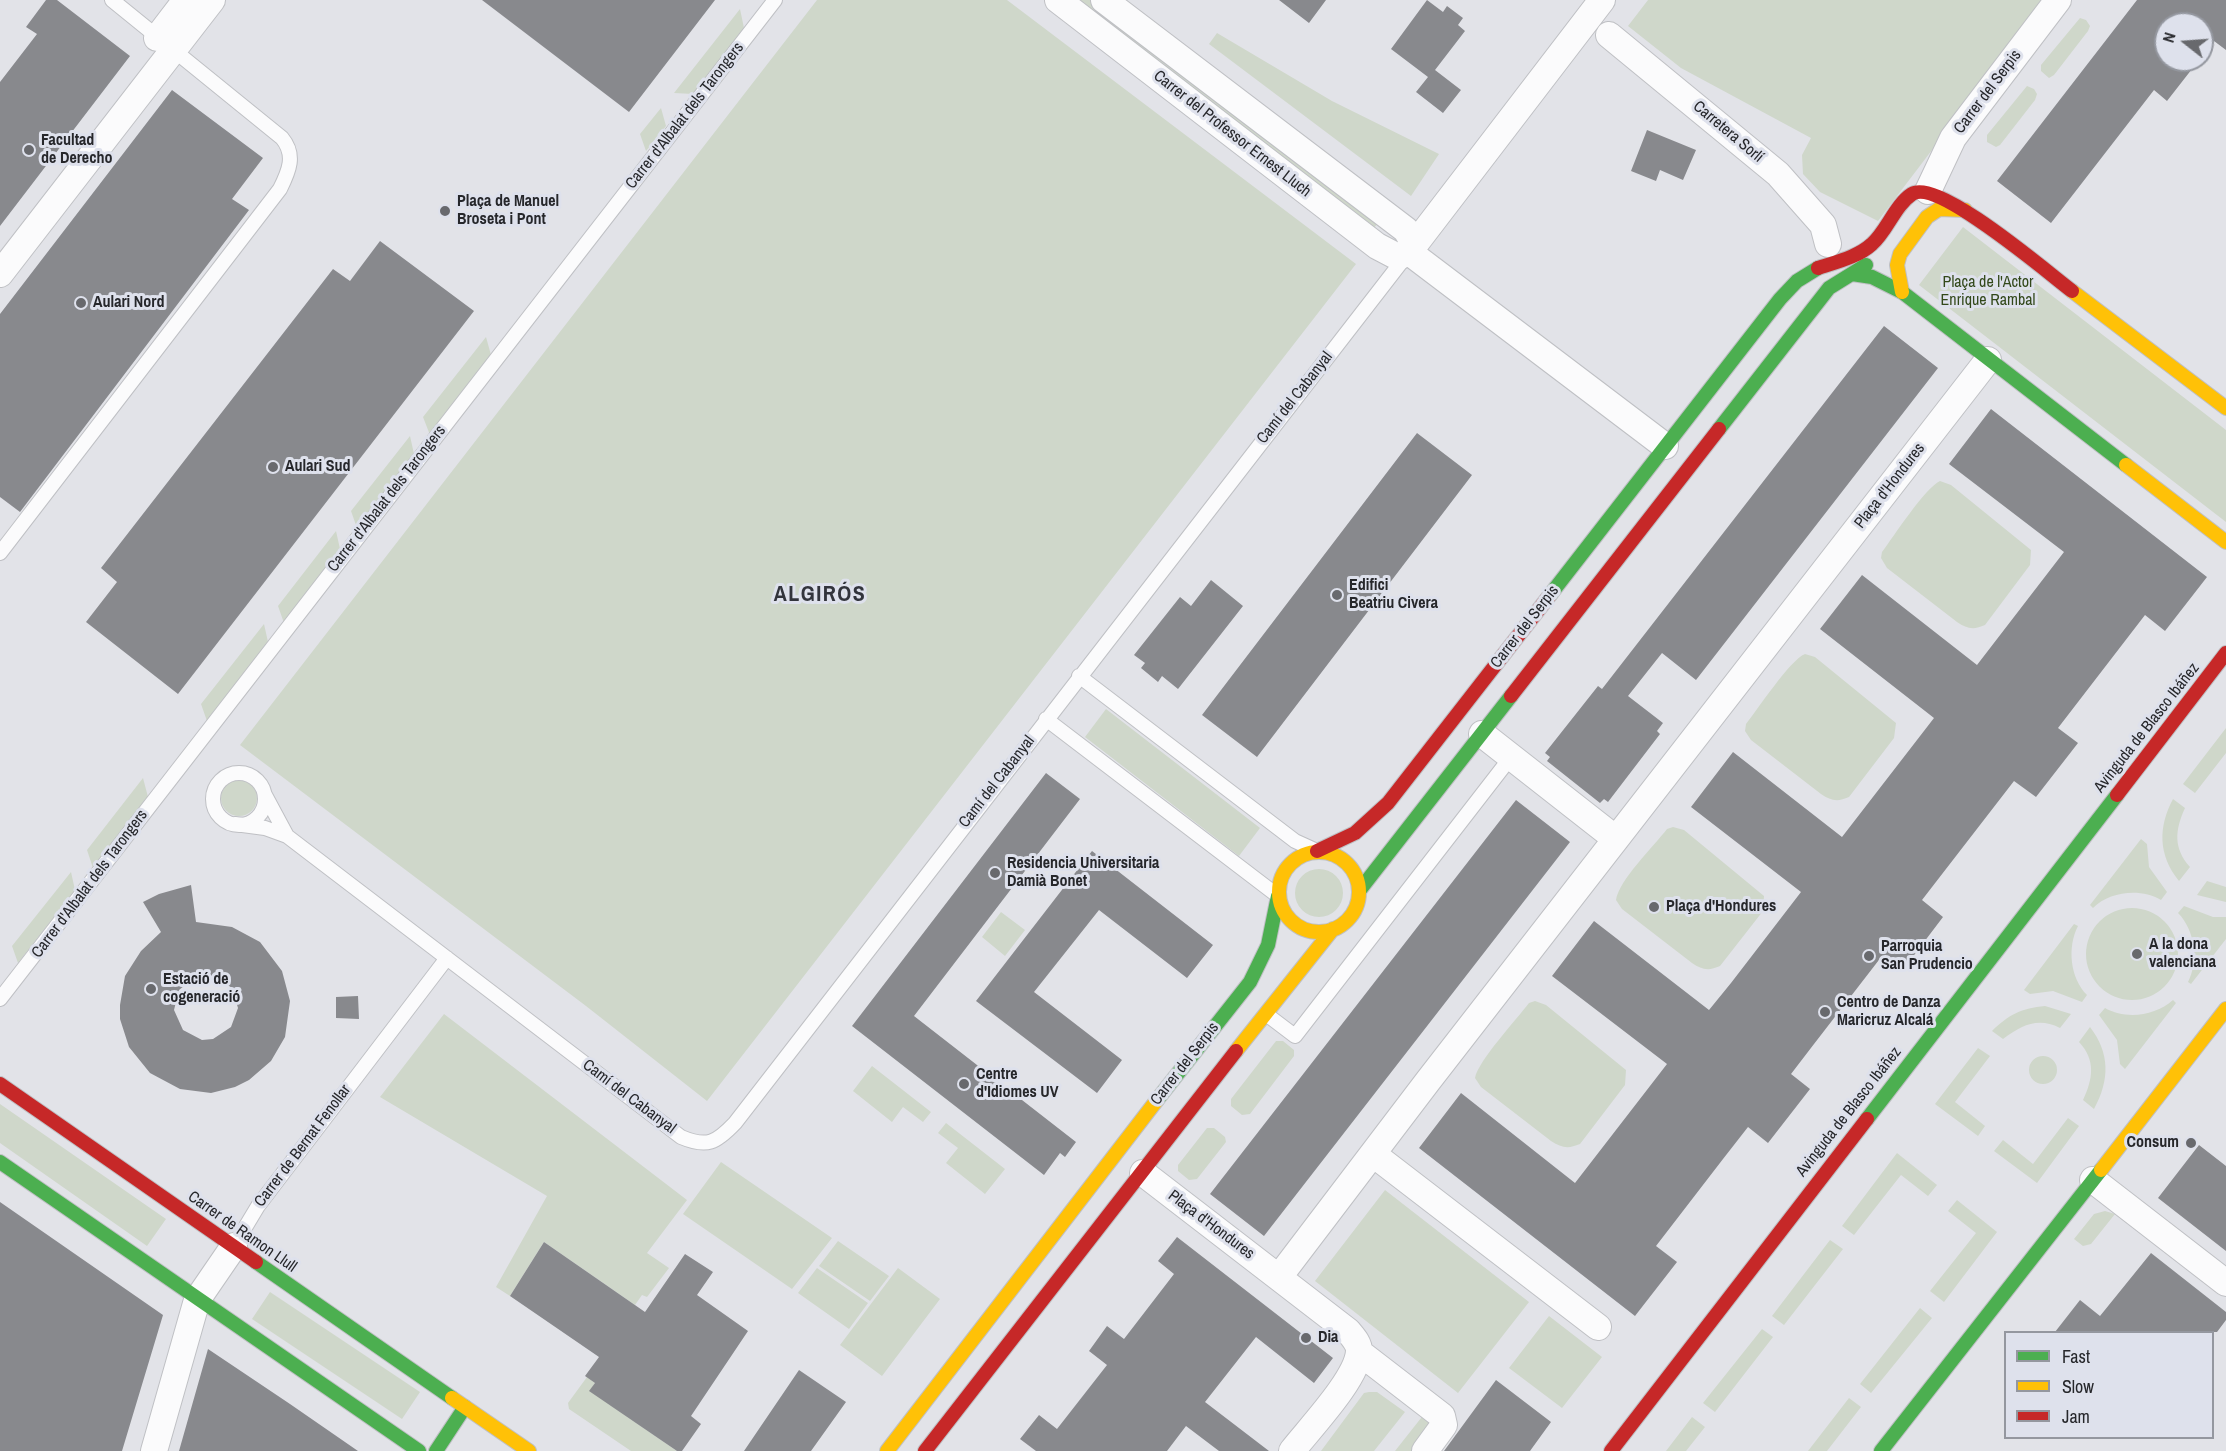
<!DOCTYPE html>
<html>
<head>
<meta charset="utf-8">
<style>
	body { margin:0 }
	#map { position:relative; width:2226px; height:1451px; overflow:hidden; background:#e2e3e8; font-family:"Archivo Narrow",sans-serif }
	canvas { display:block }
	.legend { position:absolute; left:2004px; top:1331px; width:210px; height:108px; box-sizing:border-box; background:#dee1ec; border:2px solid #94979f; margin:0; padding:8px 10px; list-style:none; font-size:18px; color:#26272b }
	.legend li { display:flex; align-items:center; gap:12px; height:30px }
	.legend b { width:30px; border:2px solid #94979f }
	.north { position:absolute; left:2154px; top:12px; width:60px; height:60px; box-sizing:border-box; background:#dee1ec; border:2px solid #94979f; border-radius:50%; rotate:287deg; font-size:16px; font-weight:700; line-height:24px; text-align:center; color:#26272b }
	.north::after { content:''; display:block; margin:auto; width:21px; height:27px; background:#68696d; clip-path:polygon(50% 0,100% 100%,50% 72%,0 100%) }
</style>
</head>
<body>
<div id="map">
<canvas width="2226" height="1451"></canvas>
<ul class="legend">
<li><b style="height:8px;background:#4caf50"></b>Fast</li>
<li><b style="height:8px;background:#ffc107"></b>Slow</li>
<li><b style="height:8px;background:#c62828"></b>Jam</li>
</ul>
<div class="north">N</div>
</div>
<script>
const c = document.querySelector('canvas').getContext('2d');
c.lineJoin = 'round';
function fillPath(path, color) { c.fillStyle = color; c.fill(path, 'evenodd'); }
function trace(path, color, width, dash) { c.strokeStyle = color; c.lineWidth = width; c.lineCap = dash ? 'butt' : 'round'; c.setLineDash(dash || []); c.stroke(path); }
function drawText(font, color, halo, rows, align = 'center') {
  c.font = font + ' "Archivo Narrow",sans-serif'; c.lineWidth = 6; c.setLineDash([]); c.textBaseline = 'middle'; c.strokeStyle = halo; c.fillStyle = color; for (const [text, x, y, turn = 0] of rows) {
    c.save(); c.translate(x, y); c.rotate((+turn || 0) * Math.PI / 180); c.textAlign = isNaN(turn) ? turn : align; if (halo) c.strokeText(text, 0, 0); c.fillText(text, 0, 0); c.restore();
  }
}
fillPath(new Path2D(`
	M 817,0 L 1007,0 L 1356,264 L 707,1101 L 586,1006 L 240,745 Z
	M 1064,0 L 1097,0 L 1382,218 L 1370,233 Z
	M 1648,0 L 2046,0 L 1878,221 L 1820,192 L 1803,174 L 1802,155 L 1811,138 L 1681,68 L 1628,26 Z
	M 740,9 L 744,28 L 693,94 L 674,93 Z
	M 2080,18 L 2086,20 L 2090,26 L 2088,31 L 2054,75 L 2049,78 L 2041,71 L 2041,65 Z
	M 1217,33 L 1332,101 L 1439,154 L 1411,196 L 1209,44 Z
	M 2027,86 L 2034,89 L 2037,94 L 2035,100 L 2000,145 L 1996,147 L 1987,142 L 1987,135 Z
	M 661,108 L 666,126 L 646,151 L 640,134 Z
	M 1963,227 L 2226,430 L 2226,522 L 1919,285 Z
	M 486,337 L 491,355 L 430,435 L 423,417 Z
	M 410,436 L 414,454 L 357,528 L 351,511 Z
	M 1940,481 L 1951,485 L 2031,550 L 2030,565 L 1985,625 C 1974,630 1967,629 1957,622 L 1887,568 L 1881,558 L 1882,552 C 1894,536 1925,488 1940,481 Z
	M 336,531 L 340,549 L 284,623 L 278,606 Z
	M 264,624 L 268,642 L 207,721 L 201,704 Z
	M 1805,654 L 1815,657 L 1896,723 L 1894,738 L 1849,797 C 1838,802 1831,801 1821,794 L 1751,740 L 1745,731 L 1746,724 C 1758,709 1790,660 1805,654 Z
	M 1106,709 L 1260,828 L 1239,856 L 1085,737 Z
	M 2226,728 L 2226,753 L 2195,793 L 2183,784 Z
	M 143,778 L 148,797 L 93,868 L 87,850 Z
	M221 798a18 18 0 1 1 36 0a18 18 0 1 1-36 0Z
	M 2173,799 L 2185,808 C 2175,830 2173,848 2190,867 L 2179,881 C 2158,855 2158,827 2173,799 Z
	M 1673,827 L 1684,830 L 1764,896 L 1763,911 L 1720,966 C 1709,971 1702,970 1692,963 L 1622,909 L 1616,900 C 1619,880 1654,846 1667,829 Z
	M 2141,839 L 2147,844 L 2149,867 L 2167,892 L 2161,900 C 2141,888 2110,891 2093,908 L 2090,905 Z
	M1295 893a24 24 0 1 1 48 0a24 24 0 1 1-48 0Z
	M 71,872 L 75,890 L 18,963 L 12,946 Z
	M 2207,881 L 2226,887 L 2226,902 L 2197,895 Z
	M 2184,906 L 2213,917 L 2226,917 L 2226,939 L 2191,984 L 2188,982 C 2199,961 2195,930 2178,913 Z
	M2086 954a46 46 0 1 1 92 0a46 46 0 1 1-92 0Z
	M 1001,912 L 1025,930 L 1005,956 L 982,937 Z
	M 2074,924 L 2078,926 C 2067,947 2070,978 2087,995 L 2082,1002 L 2053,991 L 2030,994 L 2024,990 Z
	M 2173,1000 L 2176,1003 L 2125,1069 L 2120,1064 L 2117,1040 L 2099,1015 L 2105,1008 C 2126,1020 2155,1016 2173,1000 Z
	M 1535,1001 L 1546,1005 L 1626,1070 L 1625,1085 L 1580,1144 C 1568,1149 1562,1148 1551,1141 L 1481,1087 L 1475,1078 C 1478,1061 1517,1019 1529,1003 Z
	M 2045,1006 L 2071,1014 L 2060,1028 C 2038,1017 2022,1025 2003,1039 L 1992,1031 C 2008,1015 2022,1008 2045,1006 Z
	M 444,1014 L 687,1200 L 647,1253 L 669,1268 L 647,1297 L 642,1295 L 635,1305 L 544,1242 L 510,1296 L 496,1287 L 547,1196 L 380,1097 Z
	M 2090,1027 C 2110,1053 2110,1080 2094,1109 L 2083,1100 C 2093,1079 2096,1060 2079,1042 Z
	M 1276,1041 L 1283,1041 L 1294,1050 L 1294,1056 L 1250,1114 L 1242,1115 L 1231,1106 L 1231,1099 Z
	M 1978,1048 L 1990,1056 L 1955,1102 L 1985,1126 L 1978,1136 L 1935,1104 Z
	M2029 1070a14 14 0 1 1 28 0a14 14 0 1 1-28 0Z
	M 872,1066 L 931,1112 L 923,1122 L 903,1107 L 892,1122 L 853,1091 Z
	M 0,1104 L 166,1219 L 147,1246 L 0,1143 Z
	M 2068,1118 L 2079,1126 L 2037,1183 L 1994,1151 L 2003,1140 L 2033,1164 Z
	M 946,1123 L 1005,1169 L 985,1194 L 946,1163 L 958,1148 L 938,1133 Z
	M 1207,1128 L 1214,1128 L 1225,1137 L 1226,1142 L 1197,1179 L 1189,1180 L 1178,1171 L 1178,1165 Z
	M 1897,1153 L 1937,1185 L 1928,1196 L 1901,1175 L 1854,1235 L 1842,1226 Z
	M 721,1162 L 832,1238 L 792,1289 L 683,1214 Z
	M 1385,1190 L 1529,1302 L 1458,1393 L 1315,1281 Z
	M 1957,1200 L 1997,1232 L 1944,1302 L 1930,1291 L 1976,1233 L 1948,1211 Z
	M 2105,1211 L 2115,1214 L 2091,1244 L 2083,1246 L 2074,1239 L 2094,1214 Z
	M 1830,1240 L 1843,1249 L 1784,1325 L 1772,1316 Z
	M 838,1241 L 889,1276 L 870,1301 L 819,1266 Z
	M 817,1268 L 868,1303 L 849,1329 L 798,1293 Z
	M 898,1268 L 940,1299 L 882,1376 L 840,1345 Z
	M 270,1292 L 420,1392 L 402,1419 L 252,1319 Z
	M 1920,1308 L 1932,1318 L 1871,1393 L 1860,1384 Z
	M 1549,1316 L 1602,1357 L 1562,1408 L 1509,1368 Z
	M 1762,1329 L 1773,1337 L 1715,1412 L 1703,1403 Z
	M 587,1377 L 595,1383 L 590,1391 L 677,1451 L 631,1451 L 569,1409 L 568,1403 Z
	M 1369,1392 L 1377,1392 L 1405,1412 L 1374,1451 L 1321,1451 L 1364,1393 Z
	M 1849,1398 L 1861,1407 L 1827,1451 L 1808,1451 Z
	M 1425,1413 L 1436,1422 L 1414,1451 L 1395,1451 Z
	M 1692,1417 L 1705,1427 L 1686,1451 L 1666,1451 Z`), '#cfd7ca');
fillPath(new Path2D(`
	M 46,0 L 57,0 L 130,56 L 0,226 L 0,82 L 37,34 L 26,27 Z
	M 482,0 L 715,0 L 629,112 Z
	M 1279,0 L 1326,0 L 1309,23 Z
	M 1427,0 L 1443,12 L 1447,6 L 1463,18 L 1458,25 L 1465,31 L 1435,70 L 1461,90 L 1443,113 L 1416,92 L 1428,77 L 1391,49 Z
	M 2137,0 L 2226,0 L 2226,50 L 2214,41 L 2202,57 L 2202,24 L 2166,24 L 2166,60 L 2199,60 L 2167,101 L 2154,90 L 2051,223 L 1997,181 Z
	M 172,90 L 263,158 L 232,199 L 249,210 L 20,512 L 0,497 L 0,314 Z
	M 1647,130 L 1696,150 L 1683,180 L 1660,170 L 1656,181 L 1631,171 Z
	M 380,241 L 474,311 L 178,694 L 86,622 L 117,582 L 101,568 L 333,269 L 350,281 Z
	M 1884,326 L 1938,368 L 1696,680 L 1662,653 L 1628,696 L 1663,723 L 1657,731 L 1660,734 L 1608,802 L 1604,799 L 1600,803 L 1547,761 L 1550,757 L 1545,753 L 1598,686 L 1602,689 Z
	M 1991,409 L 2207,577 L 2165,631 L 2145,615 L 2058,728 L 2078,743 L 2036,797 L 2014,781 L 1922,900 L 1943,917 L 1902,971 L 1882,956 L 1814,1044 L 1791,1074 L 1810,1089 L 1768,1143 L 1748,1127 L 1723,1159 L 1656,1246 L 1677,1262 L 1635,1316 L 1419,1148 L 1461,1093 L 1575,1183 L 1667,1064 L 1552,976 L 1594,921 L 1709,1010 L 1731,983 L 1801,892 L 1691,807 L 1733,752 L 1842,837 L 1934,718 L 1820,629 L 1862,575 L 1977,665 L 2064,552 L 1949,464 Z
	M 1417,433 L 1472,475 L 1257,757 L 1202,715 Z
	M 1211,580 L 1243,606 L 1178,689 L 1162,676 L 1158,682 L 1141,668 L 1145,663 L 1134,655 L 1180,597 L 1191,606 Z
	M 1046,773 L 1080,799 L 914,1016 L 1076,1142 L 1065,1157 L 1060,1153 L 1044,1175 L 852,1026 Z
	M 1516,800 L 1570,842 L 1264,1236 L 1210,1194 Z
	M 1092,851 L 1213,945 L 1187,978 L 1099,910 L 1034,992 L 1122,1060 L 1097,1093 L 976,1001 Z
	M 191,885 L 196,922 L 232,927 L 260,942 L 282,971 L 290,1001 L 285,1037 L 271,1061 L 249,1080 L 235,1087 L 211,1093 L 180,1089 L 150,1073 L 129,1047 L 120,1019 L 120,1005 L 125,976 L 141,951 L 161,932 L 143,902 L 159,894 ZM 205,975 L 216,977 L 232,988 L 238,1008 L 231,1027 L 213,1039 L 202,1040 L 183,1030 L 174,1010 L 179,990 L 195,977 Z
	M 358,996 L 359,1019 L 336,1018 L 336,997 Z
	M 2199,1145 L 2226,1166 L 2226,1251 L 2158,1198 Z
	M 0,1202 L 163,1315 L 122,1451 L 0,1451 Z
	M 1177,1237 L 1333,1358 L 1314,1383 L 1256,1337 L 1205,1402 L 1269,1451 L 1219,1451 L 1186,1426 L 1167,1451 L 1036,1451 L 1020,1439 L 1039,1415 L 1057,1429 L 1107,1365 L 1089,1351 L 1107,1326 L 1124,1339 L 1174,1274 L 1158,1261 Z
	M 544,1242 L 645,1312 L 685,1254 L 713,1272 L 697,1295 L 748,1331 L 691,1416 L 701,1424 L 682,1451 L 677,1451 L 589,1391 L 595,1383 L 585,1376 L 599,1357 L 510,1296 Z
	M 2151,1253 L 2226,1312 L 2226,1320 L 2217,1332 L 2055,1332 L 2080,1300 L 2100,1316 Z
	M 208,1349 L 290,1404 L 358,1451 L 179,1451 Z
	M 799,1370 L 846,1402 L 811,1451 L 744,1451 Z
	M 1496,1380 L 1551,1422 L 1530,1451 L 1444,1451 Z`), '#88898d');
const lane = new Path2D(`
	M 0,553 L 280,189 C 289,171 296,155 282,138 L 112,0
	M 1079,676 L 1295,841 L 1317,851
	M 1046,719 L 1278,896
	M213 799a26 26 0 1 1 52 0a26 26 0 1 1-52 0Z
	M 265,795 L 287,836
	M 235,824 L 265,828 L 287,836 L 681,1137 C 707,1148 716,1143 735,1123 L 1406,256
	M 0,999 L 775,0
	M 1266,1014 L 1295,1036 L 1511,757
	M 234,1246 L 258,1206 L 447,958`);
const street = new Path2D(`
	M 1058,0 L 1377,246 L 1398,257 L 1409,252
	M 1104,0 L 1406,230 L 1412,240 L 1409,252
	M 1609,35 L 1778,174 L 1823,225 L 1828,244
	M 157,38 L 186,0
	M 1928,191 L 1953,138 L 2058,0
	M 1409,252 L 1665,446
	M 1409,252 L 1602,0
	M 0,274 L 212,0
	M 1482,734 L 1616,839
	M 1373,1154 L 1598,1327
	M 1143,1173 L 1348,1331 C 1353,1337 1359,1343 1359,1351 C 1358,1378 1309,1429 1292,1451
	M 2093,1180 L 2226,1283
	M 1279,1277 L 1428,1081 L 1988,360
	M 1359,1352 L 1442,1416 L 1444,1425 L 1425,1451
	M 154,1451 L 197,1300 L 234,1246`);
const fast = new Path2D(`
	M 1852,274 L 1872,277 L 1902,292 L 2126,465
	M 1719,429 L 1829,288 L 1866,265
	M 1550,595 L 1780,299 L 1797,281 L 1818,268
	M 1359,891 L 1511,696
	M 1157,1100 L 1250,982 L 1268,945 L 1278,896
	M 1867,1119 L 2117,795
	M 0,1162 L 419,1451
	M 256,1262 L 452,1398
	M 436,1451 L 465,1407
	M 1881,1451 L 2101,1170`);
const slow = new Path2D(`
	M 2072,291 L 2226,408
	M 1902,292 L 1897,265 L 1900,254 L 1927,217 L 1939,209 L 1965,210
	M 2126,465 L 2226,542
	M1279 892a40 40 0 1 1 80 0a40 40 0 1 1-80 0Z
	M 1236,1051 L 1333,929
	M 2101,1170 L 2226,1009
	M 452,1398 L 529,1451
	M 887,1451 L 1157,1100`);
const jam = new Path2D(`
	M 1818,268 C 1836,262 1858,257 1872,244 C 1887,231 1895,205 1912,194 C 1938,178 2048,273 2072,291
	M 1511,696 L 1719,429
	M 2117,795 L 2226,653
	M 1317,851 L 1355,833 L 1388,803 L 1550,595
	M 0,1084 L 256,1262
	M 925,1451 L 1236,1051
	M 1611,1451 L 1867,1119`);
trace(lane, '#bfc0c4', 16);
trace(street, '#bfc0c4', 28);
trace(fast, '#bfc0c4', 16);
trace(slow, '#bfc0c4', 16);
trace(jam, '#bfc0c4', 16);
trace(lane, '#fbfbfc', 14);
trace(street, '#fbfbfc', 26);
trace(fast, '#4caf50', 14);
trace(slow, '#ffc107', 14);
trace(jam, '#c62828', 14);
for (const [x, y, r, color] of [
	[29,150,6,"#68696d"],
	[445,211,6,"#68696d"],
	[81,303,6,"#68696d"],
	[273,467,6,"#68696d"],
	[1337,595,6,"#68696d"],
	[995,873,6,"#68696d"],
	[1654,907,6,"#68696d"],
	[2137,954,6,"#68696d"],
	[1869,956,6,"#68696d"],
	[151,989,6,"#68696d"],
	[1825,1012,6,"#68696d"],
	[964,1084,6,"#68696d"],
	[2191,1143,6,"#68696d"],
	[1306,1338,6,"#68696d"]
]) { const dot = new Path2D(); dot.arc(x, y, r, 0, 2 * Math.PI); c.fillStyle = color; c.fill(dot); trace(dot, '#dee1ec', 2); }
drawText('16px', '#26272b', '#dee1ec', [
	["Carrer del Serpis",1988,92,-53],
	["Carrer d'Albalat dels Tarongers",685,116,-52],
	["Carretera Sorlí",1728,132,40],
	["Carrer del Professor Ernest Lluch",1232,134,38],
	["Camí del Cabanyal",1295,398,-52],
	["Plaça d'Hondures",1890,486,-52],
	["Carrer d'Albalat dels Tarongers",387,499,-52],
	["Carrer del Serpis",1525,627,-52],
	["Avinguda de Blasco Ibáñez",2147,728,-52],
	["Camí del Cabanyal",997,782,-52],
	["Carrer d'Albalat dels Tarongers",90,884,-53],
	["Carrer del Serpis",1185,1064,-52],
	["Camí del Cabanyal",629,1097,37],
	["Avinguda de Blasco Ibáñez",1849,1112,-52],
	["Carrer de Bernat Fenollar",303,1146,-53],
	["Plaça d'Hondures",1211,1225,37],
	["Carrer de Ramon Llull",242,1232,35]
]);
drawText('bold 16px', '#26272b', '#dee1ec', [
	["Facultad",41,141],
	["de Derecho",41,159],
	["Plaça de Manuel",457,202],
	["Broseta i Pont",457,220],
	["Aulari Nord",93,303],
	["Aulari Sud",285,467],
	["Edifici",1349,586],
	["Beatriu Civera",1349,604],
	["Residencia Universitaria",1007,864],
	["Damià Bonet",1007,882],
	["Plaça d'Hondures",1666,907],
	["A la dona",2149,945],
	["valenciana",2149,963],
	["Parroquia",1881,947],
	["San Prudencio",1881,965],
	["Estació de",163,980],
	["cogeneració",163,998],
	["Centro de Danza",1837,1003],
	["Maricruz Alcalá",1837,1021],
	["Centre",976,1075],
	["d'Idiomes UV",976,1093],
	["Consum",2179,1143,"right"],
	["Dia",1318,1338]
], 'left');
drawText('16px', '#32481a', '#dee1ec', [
	["Plaça de l'Actor",1988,283],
	["Enrique Rambal",1988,301]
]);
c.letterSpacing = '1.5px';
drawText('bold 22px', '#32343c', '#dee1ec', [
	["ALGIRÓS",820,595]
]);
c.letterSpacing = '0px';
</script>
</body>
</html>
